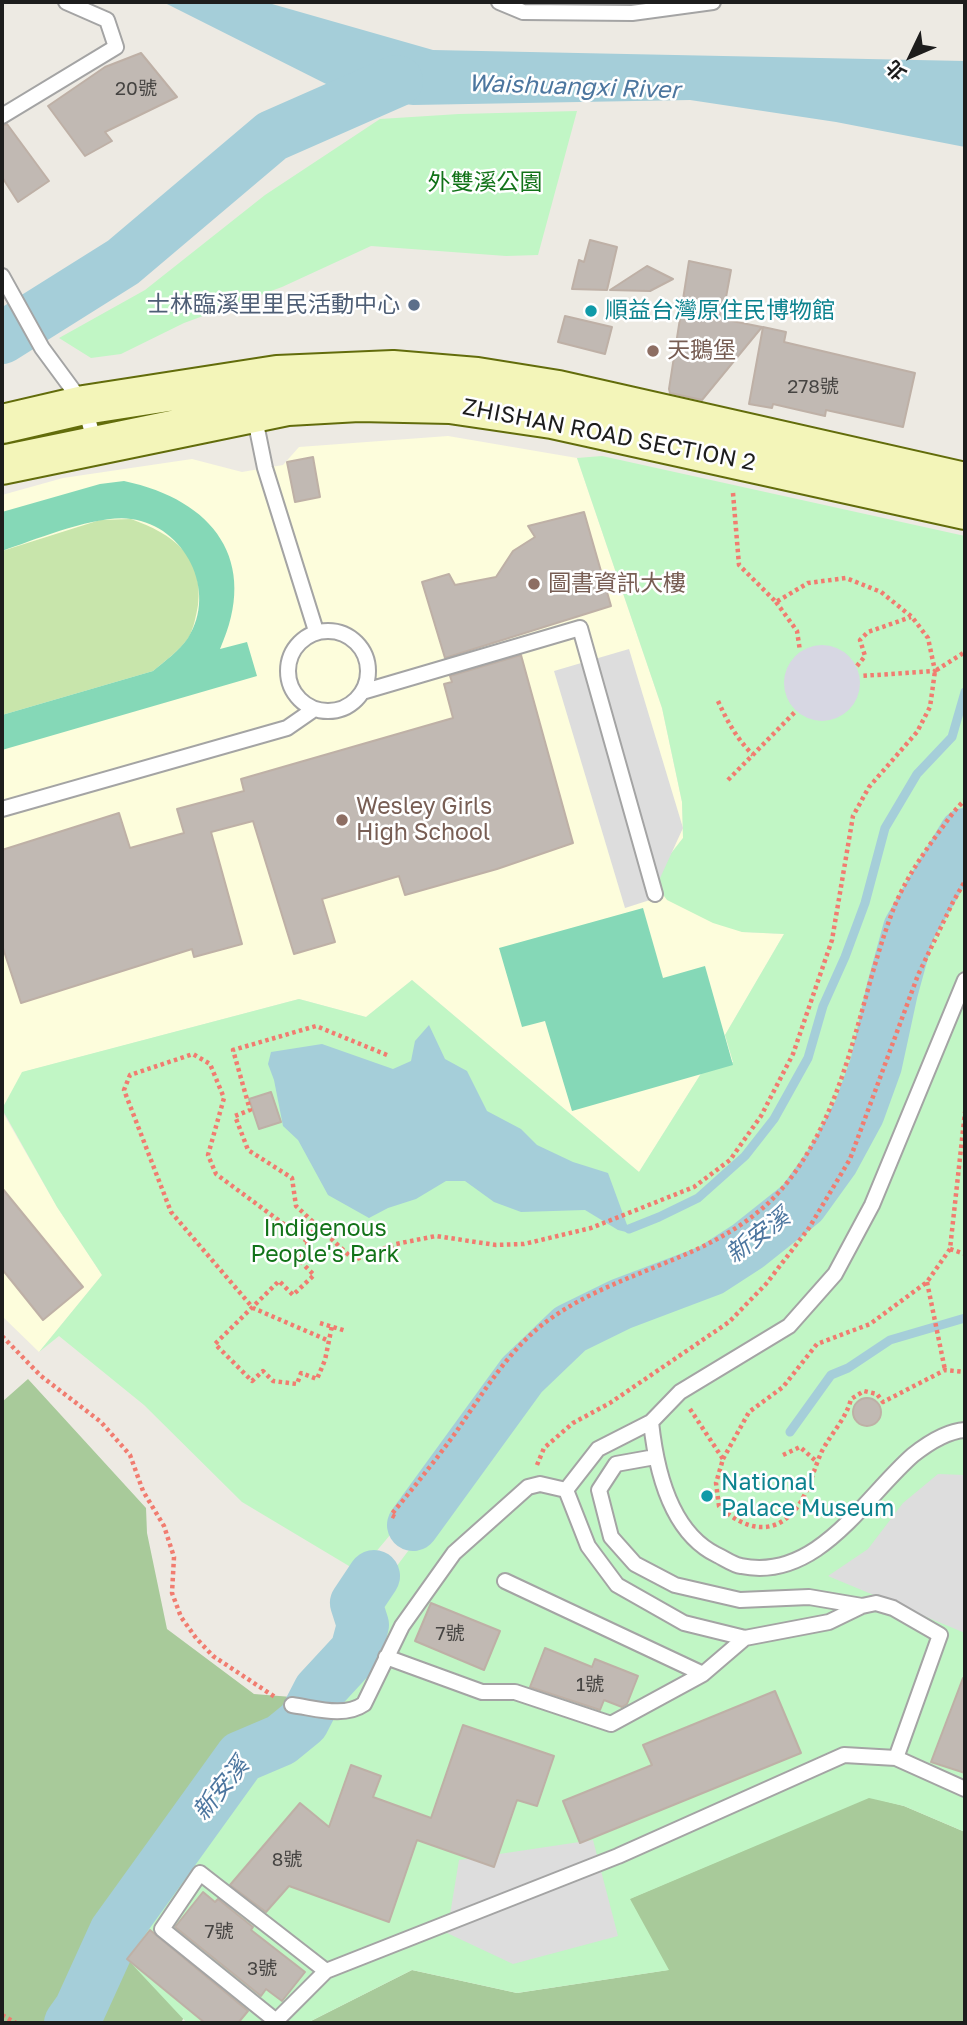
<!DOCTYPE html>
<html>
<head>
<meta charset="utf-8">
<style>
	body { margin:0 }
	#map { position:relative; width:967px; height:2025px; overflow:hidden; background:#edeae3; font-family:"Golos Text","Noto Sans TC",sans-serif }
	canvas { display:block }
	.frame { position:absolute; inset:0; border:4px solid #1d1d1d; pointer-events:none }
	.north { position:absolute; left:876px; top:21px; width:70px; height:70px; -webkit-text-stroke:5px #fff; paint-order:stroke; rotate:226deg; font-size:19px; font-weight:700; line-height:28px; text-align:center; color:#1d1d1d }
	.north::after { content:''; display:block; margin:auto; width:24px; height:32px; background:#1d1d1d; clip-path:polygon(50% 0,100% 100%,50% 72%,0 100%) }
</style>
</head>
<body>
<div id="map">
<canvas width="967" height="2025"></canvas>
<div class="frame"></div>
<div class="north">北</div>
</div>
<script>
const c = document.querySelector('canvas').getContext('2d');
c.lineJoin = 'round';
function fillPath(path, color) { c.fillStyle = color; c.fill(path, 'evenodd'); }
function trace(path, color, width, dash) { c.strokeStyle = color; c.lineWidth = width; c.lineCap = dash ? 'butt' : 'round'; c.setLineDash(dash || []); c.stroke(path); }
function drawText(font, color, halo, rows, align = 'center') {
  c.font = font + ' "Golos Text","Noto Sans TC",sans-serif'; c.lineWidth = 5; c.setLineDash([]); c.textBaseline = 'middle'; c.strokeStyle = halo; c.fillStyle = color; for (const [text, x, y, turn = 0] of rows) {
    c.save(); c.translate(x, y); c.rotate((+turn || 0) * Math.PI / 180); c.textAlign = isNaN(turn) ? turn : align; if (halo) c.strokeText(text, 0, 0); c.fillText(text, 0, 0); c.restore();
  }
}
fillPath(new Path2D(`
	M 448,436 L 577,458 L 662,708 L 682,802 L 683,838 L 658,870 L 742,932 L 784,934 L 725,1035 L 733,1062 L 702,1072 L 639,1172 L 412,980 L 366,1017 L 299,999 L 23,1072 L 2,1109 L 2,495 L 63,478 L 192,459 L 242,472 L 283,465 L 299,447 Z
	M 2,1111 L 57,1207 L 102,1275 L 39,1352 L 2,1316 Z`), '#fdfddc');
fillPath(new Path2D(`
	M 131,519 C 173,534 204,556 198,605 C 196,616 194,627 189,637 C 180,650 165,661 153,671 L 2,715 L 2,551 L 100,520 Z`), '#c8e5ab');
fillPath(new Path2D(`
	M 28,1379 L 146,1508 L 147,1533 L 167,1629 L 254,1694 L 342,1701 L 181,2023 L 2,2023 L 2,1402 Z
	M 869,1797 L 904,1806 L 965,1832 L 965,2023 L 307,2023 L 412,1970 L 517,1993 L 668,1970 L 629,1899 Z`), '#a8ca9a');
fillPath(new Path2D(`
	M 577,111 L 538,255 L 506,256 L 371,246 L 282,287 L 184,323 L 121,354 L 91,358 L 59,338 L 145,290 L 265,195 L 380,119 L 459,114 Z
	M 602,456 L 965,536 L 965,806 L 921,861 L 875,994 L 844,1098 L 792,1191 L 737,1240 L 678,1271 L 572,1311 L 518,1361 L 427,1491 L 359,1572 L 242,1502 L 144,1405 L 59,1336 L 39,1352 L 102,1275 L 57,1207 L 2,1109 L 22,1072 L 299,999 L 366,1017 L 412,980 L 639,1172 L 702,1072 L 733,1062 L 725,1035 L 784,934 L 742,932 L 713,923 L 667,900 L 655,884 L 658,870 L 683,838 L 682,802 L 662,708 L 577,458 Z
	M 965,863 L 965,1832 L 904,1806 L 869,1798 L 630,1899 L 669,1970 L 517,1993 L 412,1970 L 307,2023 L 187,2023 L 114,1945 L 196,1838 L 340,1696 L 381,1635 L 375,1595 L 524,1397 L 577,1346 L 710,1290 L 800,1227 L 869,1088 L 921,954 Z`), '#c1f6c5');
fillPath(new Path2D(`
	M 124,481 C 214,500 260,561 220,649 L 247,642 L 257,676 L 2,750 L 2,715 L 153,671 C 165,661 179,651 188,638 C 218,591 185,526 131,519 C 97,514 35,540 2,551 L 2,512 L 100,484 Z
	M 643,908 L 663,978 L 705,966 L 733,1065 L 572,1111 L 545,1021 L 522,1027 L 499,948 Z`), '#85d8b7');
fillPath(new Path2D(`
	M 629,649 L 683,828 L 650,900 L 625,908 L 554,671 Z
	M 938,1474 L 965,1475 L 965,1633 L 828,1576 L 868,1549 L 903,1503 Z
	M 593,1840 L 618,1936 L 513,1964 L 447,1933 L 459,1860 Z`), '#ddd');
fillPath(new Path2D(`
	M784 683a38 38 0 1 1 76 0a38 38 0 1 1-76 0Z`), '#d7d7e3');
fillPath(new Path2D(`
	M 163,2 L 265,2 L 433,50 L 965,61 L 965,147 L 836,122 L 690,100 L 413,105 L 354,98 Z
	M 429,1025 L 445,1059 L 467,1071 L 487,1111 L 521,1129 L 537,1145 L 573,1162 L 608,1173 L 630,1233 L 618,1230 L 585,1210 L 521,1212 L 494,1202 L 465,1181 L 446,1181 L 416,1199 L 388,1208 L 369,1218 L 328,1195 L 298,1140 L 283,1126 L 274,1080 L 268,1064 L 271,1052 L 322,1044 L 393,1069 L 411,1061 L 415,1041 Z`), '#a5ced9');
trace(new Path2D(`
	M 629,1229 L 659,1217 L 698,1198 L 745,1156 L 774,1119 L 808,1058 L 823,1006 L 845,957 L 865,903 L 885,828 L 917,774 L 952,737 L 965,692
	M 790,1432 L 831,1375 L 848,1368 L 890,1340 L 965,1318`), '#a5ced9', 9);
trace(new Path2D(`
	M 2,338 L 123,262 L 272,136 L 397,81
	M 413,1525 L 522,1375 L 570,1329 L 621,1304 L 711,1270 L 748,1246 L 802,1203 L 833,1160 L 859,1112 L 876,1065 L 892,991 L 909,929 L 965,834
	M 70,2023 L 80,2009 L 115,1932 L 241,1757 L 281,1740 L 303,1722 L 319,1691 L 356,1651 L 363,1625 L 356,1603 L 374,1576`), '#a5ced9', 52);
const building = new Path2D(`
	M 141,53 L 177,97 L 105,132 L 112,141 L 85,156 L 48,106 L 105,67 Z
	M 7,124 L 49,181 L 18,202 L 2,177 L 2,126 Z
	M 590,240 L 617,247 L 607,290 L 572,289 L 579,260 L 584,262 Z
	M 689,261 L 731,270 L 722,319 L 762,327 L 702,400 L 670,393 L 669,389 Z
	M 647,266 L 673,279 L 650,291 L 610,290 Z
	M 565,316 L 612,327 L 605,354 L 558,342 Z
	M 763,327 L 786,332 L 784,342 L 915,373 L 903,427 L 826,410 L 825,416 L 773,404 L 772,408 L 749,404 Z
	M 313,457 L 320,497 L 295,502 L 287,462 Z
	M 584,512 L 611,606 L 445,658 L 422,582 L 449,574 L 455,585 L 496,577 L 513,551 L 535,537 L 528,526 Z
	M 521,655 L 573,843 L 497,869 L 405,895 L 399,876 L 322,899 L 335,942 L 294,954 L 253,821 L 211,832 L 242,944 L 194,957 L 192,949 L 21,1003 L 2,945 L 2,850 L 119,813 L 130,848 L 184,833 L 177,809 L 244,791 L 241,779 L 453,718 L 444,684 L 452,682 L 450,676 Z
	M 271,1092 L 281,1122 L 259,1129 L 249,1099 Z
	M 2,1188 L 83,1287 L 43,1320 L 2,1269 Z
	M853 1412a14 14 0 1 1 28 0a14 14 0 1 1-28 0Z
	M 431,1603 L 500,1631 L 484,1670 L 415,1641 Z
	M 545,1648 L 592,1667 L 595,1659 L 638,1676 L 627,1704 L 622,1707 L 604,1700 L 600,1710 L 530,1687 Z
	M 963,1678 L 965,1678 L 965,1773 L 931,1762 Z
	M 775,1691 L 801,1753 L 580,1843 L 563,1801 L 652,1765 L 643,1745 Z
	M 463,1725 L 554,1756 L 537,1806 L 517,1800 L 494,1867 L 417,1840 L 389,1922 L 289,1886 L 266,1912 L 230,1885 L 300,1803 L 329,1827 L 351,1765 L 381,1776 L 373,1797 L 431,1818 Z
	M 203,1892 L 215,1902 L 218,1899 L 253,1927 L 251,1930 L 305,1972 L 282,2001 L 266,1989 L 261,1996 L 175,1927 Z
	M 150,1930 L 248,2011 L 238,2023 L 205,2023 L 127,1959 Z`);
fillPath(building, '#c1b9b3');
trace(building, '#beb0a6', 2);
const lane = new Path2D(`
	M 499,2 L 523,12 L 632,13 L 713,2
	M 2,116 L 116,47 L 107,20 L 66,2
	M 2,276 L 42,348 L 84,405 L 95,443
	M 254,414 L 265,468 L 316,631
	M288 671a40 40 0 1 1 80 0a40 40 0 1 1-80 0Z
	M 362,692 L 580,628 L 655,894
	M 2,809 L 287,728 L 313,710
	M 965,980 L 872,1205 L 835,1274 L 789,1326 L 680,1392 L 651,1422 C 656,1469 670,1532 717,1555 C 724,1558 733,1565 741,1566 C 817,1582 864,1498 913,1455 C 927,1444 947,1431 965,1430
	M 651,1422 L 598,1449 L 566,1490 L 588,1546 L 617,1585 L 684,1623 L 745,1638
	M 655,1457 L 616,1464 L 599,1490 L 611,1537 L 635,1564 L 675,1585 L 740,1600 L 809,1597 L 862,1606
	M 505,1581 L 703,1674
	M 386,1657 L 482,1692 L 515,1692 L 611,1724 L 703,1674 L 745,1638 L 829,1622 L 862,1606 L 876,1603 L 893,1608 L 940,1635 L 896,1758 L 965,1789
	M 292,1705 C 315,1708 344,1718 364,1704 L 402,1626 L 454,1553 L 528,1487 L 540,1484 L 566,1490
	M 326,1971 L 276,2021 L 162,1929 L 200,1873 L 326,1971 L 618,1856 L 844,1755 L 896,1758`);
const secondary = new Path2D(`
	M 2,424 L 84,405 L 277,375 L 393,370 L 477,377 L 558,390 L 965,482
	M 2,465 L 288,406 L 359,402 L 450,404 L 552,419 L 965,510`);
trace(lane, '#a4a4a4', 18);
trace(secondary, '#626c0b', 42);
trace(new Path2D(`
	M 733,493 L 739,565 L 776,602 L 808,583 L 846,578 L 881,592 L 912,617 L 928,638 L 935,671 L 861,676
	M 776,602 L 797,631 L 800,651
	M 857,666 L 865,656 L 860,640 L 868,632 L 911,617
	M 718,701 C 727,721 737,739 753,755
	M 728,780 L 796,711
	M 387,1055 L 316,1026 L 233,1050 L 250,1110 L 235,1116 L 248,1150 L 292,1178 L 296,1206 L 354,1260 L 396,1244 L 436,1236 L 496,1245 L 524,1244 L 591,1228 L 694,1187 L 730,1160 L 761,1116 L 793,1054 L 832,940 L 853,816 L 869,787 L 917,732 L 930,707 L 935,671 L 965,652
	M 313,1223 L 308,1242 L 216,1174 L 208,1155 L 224,1098 L 210,1064 L 193,1054 L 130,1075 L 124,1090 L 171,1212 L 253,1308 L 327,1340
	M 308,1242 L 300,1261 L 314,1275 L 293,1295 L 279,1281 L 215,1344 L 252,1381 L 263,1371 L 273,1381 L 297,1384 L 301,1373 L 317,1379 L 325,1360 L 332,1326
	M 950,1249 L 965,1254
	M 927,1282 L 945,1370
	M 320,1323 L 346,1331
	M 2,1336 L 41,1376 L 101,1422 L 130,1455 L 143,1491 L 164,1526 L 174,1557 L 172,1593 L 181,1617 L 196,1638 L 213,1656 L 275,1697
	M 690,1409 L 723,1459 L 716,1483 L 719,1506 C 744,1530 775,1538 798,1506 C 809,1491 814,1468 822,1451 C 832,1432 846,1419 851,1399 L 864,1391 L 877,1394 L 883,1402 L 945,1370 L 965,1372
	M 783,1455 L 800,1447 L 817,1462
	M 723,1459 L 749,1412 L 783,1387 L 817,1344 L 870,1324 L 927,1282 L 950,1249 L 965,1112
	M 537,1465 L 544,1448 L 573,1423 L 610,1403 L 729,1322 L 766,1284 L 809,1228 L 850,1159 L 918,975 L 953,902 L 965,881
	M 395,1517 L 391,1515 C 414,1487 436,1460 456,1432 C 484,1392 510,1347 550,1319 C 629,1263 732,1259 793,1175 C 851,1095 860,994 895,905 C 906,879 922,855 939,832 C 947,821 955,809 965,800
	M 2,2015 L 16,2023`), '#f17c70', 4.5, [3.5, 3.5]);
trace(lane, '#fff', 14);
trace(secondary, '#f3f5b9', 38);
for (const [x, y, r, color] of [
	[414,305,7,"#5c6f8a"],
	[591,311,7,"#0f9aa8"],
	[653,351,7,"#8d6e63"],
	[534,584,7,"#8d6e63"],
	[342,820,7,"#8d6e63"],
	[707,1496,7,"#0f9aa8"]
]) { const dot = new Path2D(); dot.arc(x, y, r, 0, 2 * Math.PI); c.fillStyle = color; c.fill(dot); trace(dot, '#fff', 2.5); }
drawText('19px', '#464442', null, [
	["20號",136,89],
	["278號",813,387],
	["7號",450,1634],
	["1號",590,1685],
	["8號",287,1860],
	["7號",219,1932],
	["3號",262,1969]
]);
drawText('23px', '#127319', '#fff', [
	["外雙溪公園",485,183],
	["Indigenous",325,1229],
	["People's Park",325,1255]
]);
drawText('23px', '#4e5e75', '#fff', [
	["士林臨溪里里民活動中心",400,305]
], 'right');
drawText('23px', '#0d838f', '#fff', [
	["順益台灣原住民博物館",605,311],
	["National",721,1483],
	["Palace Museum",721,1509]
], 'left');
drawText('23px', '#785e54', '#fff', [
	["天鵝堡",667,351],
	["圖書資訊大樓",548,584],
	["Wesley Girls",356,807],
	["High School",356,833]
], 'left');
drawText('23px', '#1d1d1d', '#fff', [
	["ZHISHAN ROAD SECTION 2",609,435,11]
]);
drawText('italic 24px', '#4c769f', '#fff', [
	["Waishuangxi River",574,87,2],
	["新安溪",758,1236,-37],
	["新安溪",221,1789,-51]
]);
</script>
</body>
</html>
